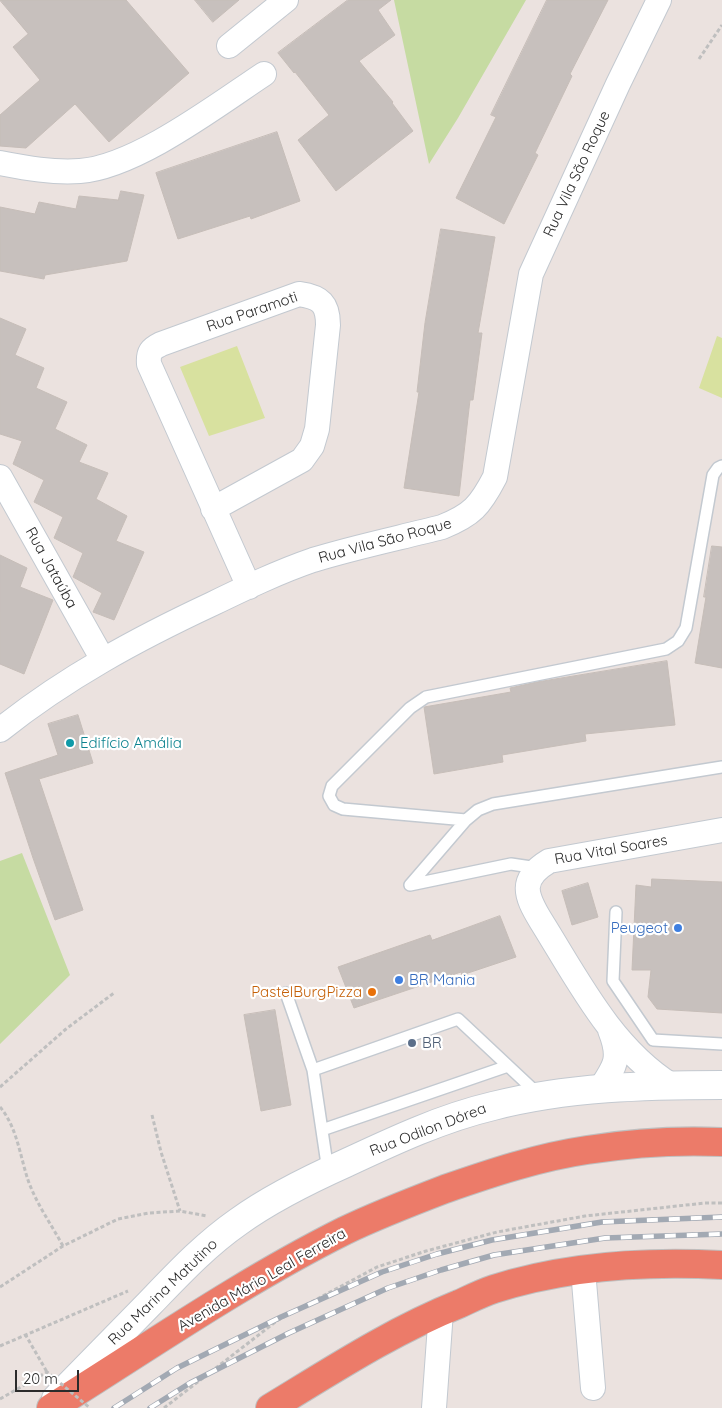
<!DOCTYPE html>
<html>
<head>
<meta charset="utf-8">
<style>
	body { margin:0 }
	#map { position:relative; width:722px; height:1408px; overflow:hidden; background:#ebe2df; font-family:Quicksand,sans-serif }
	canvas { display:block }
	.scale { position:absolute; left:15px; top:1370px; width:64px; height:22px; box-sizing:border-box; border:2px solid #2b2b2b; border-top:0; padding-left:6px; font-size:15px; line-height:18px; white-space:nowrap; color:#2b2b2b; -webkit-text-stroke:4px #fff; paint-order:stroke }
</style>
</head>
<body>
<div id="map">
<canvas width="722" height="1408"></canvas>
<div class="scale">20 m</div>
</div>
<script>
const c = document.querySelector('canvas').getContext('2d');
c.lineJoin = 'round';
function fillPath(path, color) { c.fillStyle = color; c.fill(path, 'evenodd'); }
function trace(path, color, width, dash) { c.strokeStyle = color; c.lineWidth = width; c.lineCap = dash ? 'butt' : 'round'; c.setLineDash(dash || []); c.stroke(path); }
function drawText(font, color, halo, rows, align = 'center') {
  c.font = font + ' Quicksand,sans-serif'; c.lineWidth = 4.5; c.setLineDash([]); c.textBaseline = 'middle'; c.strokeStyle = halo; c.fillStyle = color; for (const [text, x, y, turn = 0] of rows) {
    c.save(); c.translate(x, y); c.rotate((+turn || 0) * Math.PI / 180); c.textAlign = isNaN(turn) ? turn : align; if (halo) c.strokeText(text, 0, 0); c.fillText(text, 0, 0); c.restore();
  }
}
fillPath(new Path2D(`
	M 394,0 L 526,0 L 458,118 L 429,164 Z
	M 22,853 L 70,975 L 0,1044 L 0,861 Z`), '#c6dba2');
fillPath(new Path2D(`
	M 717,336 L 722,338 L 722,398 L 699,388 Z
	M 237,346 L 265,418 L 209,436 L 180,367 Z`), '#d8e19f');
const building = new Path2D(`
	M 0,0 L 126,0 L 189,73 L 109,142 L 75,104 L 26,148 L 0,146 L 0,115 L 40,80 L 13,47 L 28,34 Z
	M 195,0 L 239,0 L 213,22 Z
	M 348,0 L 391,0 L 378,10 L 395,35 L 359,61 L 393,102 L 392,103 L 413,131 L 336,191 L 298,140 L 329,115 L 295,72 L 294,73 L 278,53 Z
	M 547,0 L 608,0 L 570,74 L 572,76 L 535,153 L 538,155 L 504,224 L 456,198 L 496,117 L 491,115 Z
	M 277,132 L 300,201 L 251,219 L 250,216 L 178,239 L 156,173 Z
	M 121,191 L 144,195 L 127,261 L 45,275 L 44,279 L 0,271 L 0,207 L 35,214 L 39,202 L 76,209 L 79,196 L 118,200 Z
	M 441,229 L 495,237 L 478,333 L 482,333 L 473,400 L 470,400 L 459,496 L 404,488 L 419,392 L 417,392 L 425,323 Z
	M 0,318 L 26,329 L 15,355 L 44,368 L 36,388 L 67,402 L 55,429 L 87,445 L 79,462 L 108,473 L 96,499 L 127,516 L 116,541 L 144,552 L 114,620 L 93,612 L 102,593 L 73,577 L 83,553 L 54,538 L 63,517 L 34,502 L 44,480 L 13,464 L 22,441 L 0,434 Z
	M 712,546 L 722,547 L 722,668 L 695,663 L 706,597 L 704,597 Z
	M 0,555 L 27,568 L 20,587 L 53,600 L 24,674 L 0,664 Z
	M 667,661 L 675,725 L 585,734 L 586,741 L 502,755 L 503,762 L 434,774 L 424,707 L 511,692 L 510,688 L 537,682 Z
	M 78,715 L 93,763 L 39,779 L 83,910 L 55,920 L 33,858 L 5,773 L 58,755 L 48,724 Z
	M 652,879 L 722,882 L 722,1013 L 657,1009 L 648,997 L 651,970 L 632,970 L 636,885 L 651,887 Z
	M 588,883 L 598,917 L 572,925 L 562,891 Z
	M 500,916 L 516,957 L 462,975 L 461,972 L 354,1008 L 338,967 L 430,935 L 432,940 Z
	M 275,1010 L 291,1105 L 261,1111 L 244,1015 Z`);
fillPath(building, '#c7c0bd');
trace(building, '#c6bdb8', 1);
const lane = new Path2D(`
	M 466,820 L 343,809 L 334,805 L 329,796 L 332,786 L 410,708 L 426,697 L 666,649 L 678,641 L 686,628 L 713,475 L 718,468 L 722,466
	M 410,885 L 466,820 L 478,810 L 493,804 L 722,767
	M 410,885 L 511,864 L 538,868
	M 616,912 L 613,981 L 653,1040 L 722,1044
	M 286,993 L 313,1070 L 328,1171
	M 313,1070 L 458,1019 L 538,1094
	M 322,1130 L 508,1066`);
const street = new Path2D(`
	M 229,46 L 286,0
	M 0,163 C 26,168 53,173 80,171 C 136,167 217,105 264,74
	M 0,477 L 103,660
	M 213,509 L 302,460 L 312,446 L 317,429 L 328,325 C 328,304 321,297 299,294 L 161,344 C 151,349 148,352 149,364 L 249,587
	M 0,730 C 65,678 137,639 212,604 C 245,588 278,572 313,560 C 355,547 399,538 442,527 C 472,515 480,506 495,477 L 531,274 L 618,84 L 659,0
	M 671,1085 C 611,1047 578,980 541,921 C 525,895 519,879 549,861 L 722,830
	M 600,1089 C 616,1065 621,1058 610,1030
	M 583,1270 L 593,1388
	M 434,1408 L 441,1311`);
const secondary = new Path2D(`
	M 56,1399 C 87,1367 119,1335 150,1303 C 178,1274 205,1245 238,1222 C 271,1198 308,1180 346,1163 C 393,1141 442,1118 493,1106 C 567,1087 646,1085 722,1085`);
const highway = new Path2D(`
	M 51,1408 C 147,1348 242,1282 344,1231 C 377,1215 411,1202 445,1189 C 491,1173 539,1157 587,1150 C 631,1143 677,1140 722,1142
	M 270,1408 C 331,1371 392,1331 459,1304 C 470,1299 482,1293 494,1289 C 566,1266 646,1261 722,1265`);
trace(lane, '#c3c9d0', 14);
trace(street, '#c3c9d0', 26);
trace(secondary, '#c3c9d0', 30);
trace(highway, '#bfbfbf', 30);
trace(new Path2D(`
	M 699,59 L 722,25
	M 0,1087 L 66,1029 L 114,993
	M 0,1107 C 17,1127 20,1156 28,1180 C 36,1203 51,1224 63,1246
	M 152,1115 L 161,1152 L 180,1211
	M 0,1287 L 63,1246 L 118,1219 L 149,1213 L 180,1211 L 207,1216
	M 25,1334 L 47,1372
	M 0,1346 L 128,1291
	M 164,1408 L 278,1320 L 377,1267 L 426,1251 L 497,1232 L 585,1216 L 705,1203 L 722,1203`), '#bfbfbf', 3, [4, 2.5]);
trace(lane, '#fff', 11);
trace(street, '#fff', 24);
trace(secondary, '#fff', 28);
trace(highway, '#ec7b69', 28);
const rail = new Path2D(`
	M 114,1408 L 177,1368 L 281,1317 L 382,1272 L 437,1254 L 492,1240 L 602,1222 L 722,1217
	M 150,1408 L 190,1383 L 289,1333 L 388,1288 L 441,1270 L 494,1255 L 605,1238 L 722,1234`);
trace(rail, '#a2a9b3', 5.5);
trace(rail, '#fff', 4, [11]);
trace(new Path2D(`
	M 0,1399 L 47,1372 L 90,1408`), '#bfbfbf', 3, [4, 2.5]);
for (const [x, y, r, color] of [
	[70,743,5,"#0f9aa8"],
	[678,928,5,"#3f7fe0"],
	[399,980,5,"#3f7fe0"],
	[372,992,5,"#e8710a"],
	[412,1043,5,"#5c6f8a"]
]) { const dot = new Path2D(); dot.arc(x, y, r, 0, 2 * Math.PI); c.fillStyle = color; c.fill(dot); trace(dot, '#fff', 2); }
drawText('15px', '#2b2b2b', '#fff', [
	["Rua Vila São Roque",577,174,-65],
	["Rua Paramoti",252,312,-19],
	["Rua Vila São Roque",385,541,-15],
	["Rua Jataúba",51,568,61],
	["Rua Vital Soares",611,850,-10],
	["Rua Odilon Dórea",428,1130,-21],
	["Avenida Mário Leal Ferreira",262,1280,-30],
	["Rua Marina Matutino",163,1292,-44]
]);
drawText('15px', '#0d838f', '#fff', [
	["Edifício Amália",80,743]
], 'left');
drawText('15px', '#366cbe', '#fff', [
	["Peugeot",668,928],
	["BR Mania",409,980,"left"]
], 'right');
drawText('15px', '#c56008', '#fff', [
	["PastelBurgPizza",362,992]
], 'right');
drawText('15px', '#4e5e75', '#fff', [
	["BR",422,1043]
], 'left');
</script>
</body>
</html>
